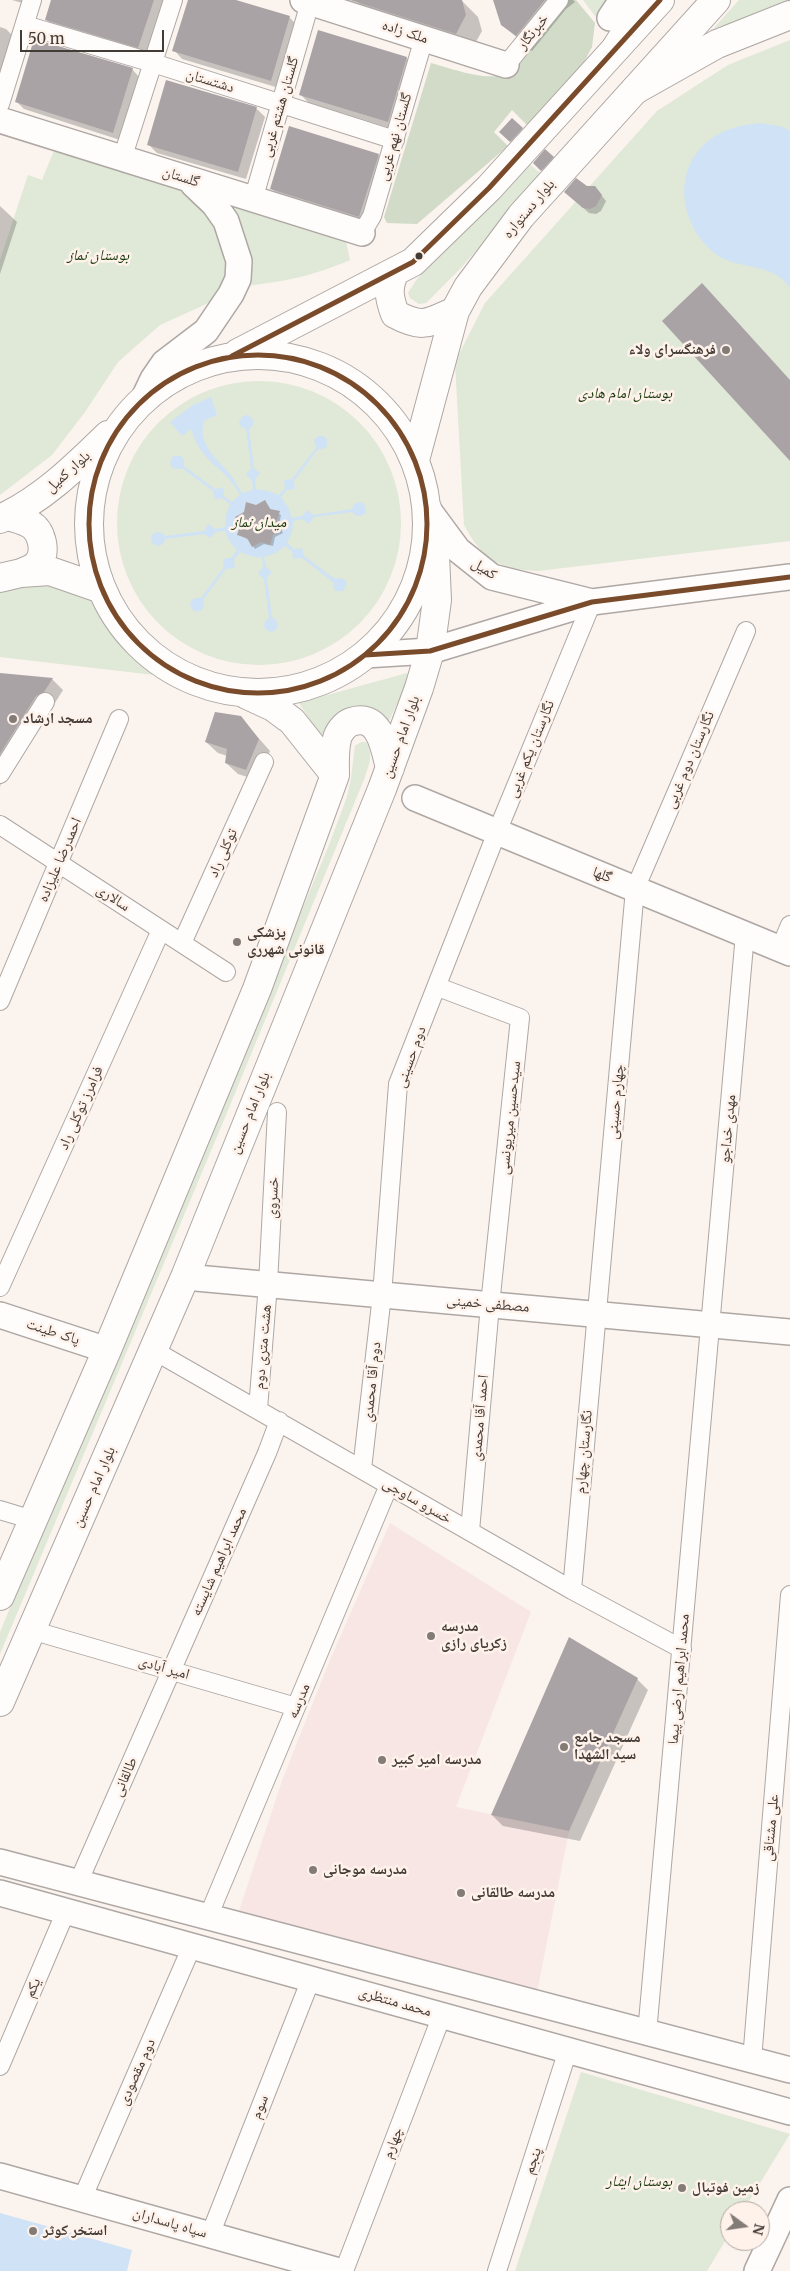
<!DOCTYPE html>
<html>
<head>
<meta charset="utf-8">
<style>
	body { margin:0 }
	#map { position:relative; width:790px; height:2271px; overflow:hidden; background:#faf3ee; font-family:Merriweather,serif }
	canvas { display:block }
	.north { position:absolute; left:720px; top:2201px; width:50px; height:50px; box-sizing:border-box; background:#fef2ea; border:1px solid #b3a9a2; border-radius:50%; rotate:104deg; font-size:14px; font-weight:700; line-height:20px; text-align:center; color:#433b36 }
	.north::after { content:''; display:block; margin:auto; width:18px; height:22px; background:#837b76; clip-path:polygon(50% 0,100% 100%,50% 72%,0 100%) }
	.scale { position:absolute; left:20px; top:30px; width:144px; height:22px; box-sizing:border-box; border:2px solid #433b36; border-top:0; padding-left:6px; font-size:15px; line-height:18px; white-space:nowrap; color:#433b36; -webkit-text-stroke:4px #fef2ea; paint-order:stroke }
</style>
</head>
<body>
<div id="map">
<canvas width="790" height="2271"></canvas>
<div class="north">N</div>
<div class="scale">50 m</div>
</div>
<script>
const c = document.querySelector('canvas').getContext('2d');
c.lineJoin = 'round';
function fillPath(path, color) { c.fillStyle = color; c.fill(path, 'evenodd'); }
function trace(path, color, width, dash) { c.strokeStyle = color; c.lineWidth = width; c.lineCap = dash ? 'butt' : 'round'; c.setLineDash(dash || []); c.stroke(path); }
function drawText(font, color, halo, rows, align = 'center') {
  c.font = font + ' Merriweather,"Noto Naskh Arabic",serif'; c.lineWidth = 5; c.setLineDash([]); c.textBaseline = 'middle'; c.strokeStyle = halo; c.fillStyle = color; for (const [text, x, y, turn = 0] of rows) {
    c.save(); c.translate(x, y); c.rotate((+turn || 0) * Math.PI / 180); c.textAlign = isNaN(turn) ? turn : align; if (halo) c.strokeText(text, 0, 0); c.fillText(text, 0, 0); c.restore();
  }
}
fillPath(new Path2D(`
	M 390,1523 L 531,1612 L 456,1807 L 569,1831 L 536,1997 L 235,1923 L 283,1778 L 330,1660 Z`), '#f8e6e5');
fillPath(new Path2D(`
	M 583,0 L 609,0 L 598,20 Z
	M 739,0 L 790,0 L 790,7 L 714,28 Z
	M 790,40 L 790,541 L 538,571 C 498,569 483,560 464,525 L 455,362 L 485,303 L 657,111 L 728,65 Z
	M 55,148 L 119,166 L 200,197 L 213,214 L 233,269 L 215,300 L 160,325 L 118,362 L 85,412 L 52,455 L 0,495 L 0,260 L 28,175 L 42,180 Z
	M 529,164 L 543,175 L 459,270 L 426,303 L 419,304 L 410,298 L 408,293 L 417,279 L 480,217 Z
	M 218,198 L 345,237 L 350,260 C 313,276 283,282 243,286 Z
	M117 523a142 142 0 1 1 284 0a142 142 0 1 1-284 0Z
	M 45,582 L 85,593 L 118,640 L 163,676 L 0,657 L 0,588 Z
	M 407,673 L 408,680 L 384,732 L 381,724 L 328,747 L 299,703 L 303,699 L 320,697 Z
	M 361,742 L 366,742 C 374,754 369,764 365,777 L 226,1115 L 0,1654 L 0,1632 L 329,845 L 347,797 L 351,778 L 355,746 Z
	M 581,2072 L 790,2134 L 743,2211 L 730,2211 L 730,2233 L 707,2271 L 515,2271 Z`), '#e0e8d7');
fillPath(new Path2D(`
	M 567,0 L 576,0 L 595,23 L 592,47 L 571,87 L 529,127 L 512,110 L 494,132 L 508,146 L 417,224 L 387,223 L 384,217 L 431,63 C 450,68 489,83 507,73 Z`), '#d1dbc8');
fillPath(new Path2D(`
	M 760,123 L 783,127 L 790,131 L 790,288 C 772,260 736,272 713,252 C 677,221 671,162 717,135 C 731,127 745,125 760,123 Z
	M 211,397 L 217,415 L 204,421 C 197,444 216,458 229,473 C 234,479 238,487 242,493 L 253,490 L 252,480 L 246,475 L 251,468 L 246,429 L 241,427 L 239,422 L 243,416 L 248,415 L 253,420 L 253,425 L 249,429 L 254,468 L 260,473 L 255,480 L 256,489 L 268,491 L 279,495 L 285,488 L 284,480 L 292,479 L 316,448 L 314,440 L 318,436 L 323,436 L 327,439 L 327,446 L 323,449 L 318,449 L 294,481 L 295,489 L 287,490 L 281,497 L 288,507 L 292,518 L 302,516 L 307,510 L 313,515 L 352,509 L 354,504 L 359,502 L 364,504 L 366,508 L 365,514 L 361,516 L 356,516 L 352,512 L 314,517 L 309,524 L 302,519 L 293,521 L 292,532 L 287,543 L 294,549 L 302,548 L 304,556 L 335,579 L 340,578 L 345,580 L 347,584 L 343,591 L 336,591 L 333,587 L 333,582 L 302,558 L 293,559 L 292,551 L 285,546 L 276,553 L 264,557 L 266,567 L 272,572 L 267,578 L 272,617 L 276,620 L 278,625 L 277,629 L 272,632 L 267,631 L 264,626 L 265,621 L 269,618 L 264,579 L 258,574 L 263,567 L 262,558 L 250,556 L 240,552 L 234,560 L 235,568 L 226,569 L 203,600 L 204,605 L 202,610 L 195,612 L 190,606 L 191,601 L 195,598 L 201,598 L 224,567 L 223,559 L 231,558 L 237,550 L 229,541 L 225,531 L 215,532 L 211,538 L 204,534 L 165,539 L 163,544 L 158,546 L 153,544 L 151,540 L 152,535 L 156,532 L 162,533 L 165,536 L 204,531 L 208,524 L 215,529 L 225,527 L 226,515 L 230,504 L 222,498 L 215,500 L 213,491 L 182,468 L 177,469 L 172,468 L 170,463 L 173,456 L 181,456 L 184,460 L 184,466 L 215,489 L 223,488 L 224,496 L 232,502 L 240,495 C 225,466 202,465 191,429 L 182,436 L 170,422 L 193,405 ZM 265,500 L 270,509 L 280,512 L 277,521 L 282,530 L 273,535 L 270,545 L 261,542 L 252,547 L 247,538 L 237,535 L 240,526 L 235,517 L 244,512 L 246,502 L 256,505 Z
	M 0,2213 L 132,2250 L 127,2271 L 0,2271 Z`), '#d0e2f5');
fillPath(new Path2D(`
	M 12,0 L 27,0 L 26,4 Z
	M 52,0 L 165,0 L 147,55 L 54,28 L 46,19 Z
	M 189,0 L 232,0 L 289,17 L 298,26 L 279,88 L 182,59 L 174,50 Z
	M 356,0 L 462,1 L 478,17 L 482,31 L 472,49 L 372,17 Z
	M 496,0 L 573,0 L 575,2 L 566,9 L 532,51 L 502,24 Z
	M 0,27 L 6,29 L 14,37 L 0,84 Z
	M 319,32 L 407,58 L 415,67 L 397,130 L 309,103 L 300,94 Z
	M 132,69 L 139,77 L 120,140 L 24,109 L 17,102 Z
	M 167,82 L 257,109 L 265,117 L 246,179 L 157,153 L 148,144 Z
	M 512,120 L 524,131 L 513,144 L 501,132 Z
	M 546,151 L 555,160 L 544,172 L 534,163 Z
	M 378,155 L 387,164 L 367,225 L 280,197 L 272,189 Z
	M 586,187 L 595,187 L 606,201 L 601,211 L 596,214 L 589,213 L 571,197 Z
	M 0,206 L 17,222 L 0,274 Z
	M 265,501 L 271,510 L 281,515 L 279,525 L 283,533 L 275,537 L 273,546 L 264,544 L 255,549 L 249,540 L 239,535 L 256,506 Z
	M 0,674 L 52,679 L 63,690 L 55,703 L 47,707 L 2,780 L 0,787 Z
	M 240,717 L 270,751 L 257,780 L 238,774 L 226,763 L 227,756 L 218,753 L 206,742 Z
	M 637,1679 L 648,1690 L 580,1841 L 503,1826 L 492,1815 Z`), '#0003');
fillPath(new Path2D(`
	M 51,0 L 154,0 L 138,48 L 45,20 Z
	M 188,0 L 236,0 L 290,16 L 271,81 L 172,51 Z
	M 350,0 L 462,0 L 466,15 L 456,34 Z
	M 493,0 L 545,0 L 516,36 L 501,25 Z
	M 318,30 L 407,57 L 388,122 L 299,95 Z
	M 34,39 L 133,68 L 113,133 L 15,102 Z
	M 166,80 L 257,107 L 238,172 L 147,145 Z
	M 512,118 L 523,128 L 510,142 L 499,132 Z
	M 289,126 L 379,154 L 359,217 L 270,189 Z
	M 545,149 L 554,157 L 541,171 L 533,163 Z
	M 576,178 L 587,186 L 595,186 L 602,195 L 596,206 L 590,209 L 583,208 L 564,192 Z
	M 702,283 L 790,380 L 790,461 L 662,321 Z
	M 265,500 L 270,509 L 280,511 L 277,521 L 282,530 L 273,535 L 270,545 L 261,542 L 252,547 L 247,538 L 237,535 L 240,526 L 235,517 L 244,512 L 246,502 L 256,505 Z
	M 0,673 L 53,678 L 44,692 L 36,696 L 0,754 Z
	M 215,712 L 241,716 L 259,739 L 246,770 L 225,763 L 227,749 L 205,742 Z
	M 569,1637 L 638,1678 L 569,1831 L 491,1815 Z`), '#a9a3a6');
const street = new Path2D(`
	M 25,25 L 153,63 L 395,140
	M 506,65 L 559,0
	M 0,104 L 32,0
	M 122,159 L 173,0
	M 253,200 L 307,13
	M 362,233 L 372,216 L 424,38
	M 0,774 L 45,702
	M 0,825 L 226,972
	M 182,943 L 264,762
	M 780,949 L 790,925
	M 438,987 L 520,1018 L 490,1305 L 470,1531
	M 0,1001 L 119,719
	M 0,1287 L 161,930
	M 153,1350 L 572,1590 L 682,1649
	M 258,1409 L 268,1284 L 277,1112
	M 362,1469 L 382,1295 L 398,1084 L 497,832 L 592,602
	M 0,1510 L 33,1520
	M 572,1590 L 635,889 L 746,631
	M 31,1630 L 296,1707
	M 78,1883 L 267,1453 L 279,1421
	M 208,1917 L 389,1485
	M 647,2033 L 745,934
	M 752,2060 L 790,1595
	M 0,2066 L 66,1911
	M 82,2199 L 192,1946
	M 210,2235 L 311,1979
	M 344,2271 L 442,2015
	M 497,2271 L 568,2050`);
const secondary = new Path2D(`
	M 303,0 L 506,65
	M 610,18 L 622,0
	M 0,120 L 362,233
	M 143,400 L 153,379 L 164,363 L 206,331 L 231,294 L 238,279 L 239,261 L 226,221 L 214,204 L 193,184
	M 427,508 L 458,550 L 492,577 L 592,602
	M 365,655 L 430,651 L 592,602 L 790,577
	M 415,798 L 790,953
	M 185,1277 L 790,1332
	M 0,1315 L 107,1350
	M 0,1862 L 790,2070
	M 0,1893 L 790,2112
	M 0,2176 L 339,2271
	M 757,2271 L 790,2200`);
const primary = new Path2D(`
	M 395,272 C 387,287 389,298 395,314 C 423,329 428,323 455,311
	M 238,353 L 413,262 L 489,188 L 660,0
	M89 524a169 169 0 1 1 338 0a169 169 0 1 1-338 0Z
	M 415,460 L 455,311 L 468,287 L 521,216 L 716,0
	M 7,516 C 15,518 23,520 30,524 C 42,531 47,552 38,563 C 35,568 26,571 21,573
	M 0,519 C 43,499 75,467 108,435
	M 0,578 L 21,573 L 50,571 L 102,589
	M 247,695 L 273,707 L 292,721 L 335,775
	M 0,1596 L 107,1350 L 257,989 L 335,775 C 335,764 334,751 337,739 C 338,733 345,724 351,722 C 380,712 385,748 390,768
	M 0,1702 L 185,1277 L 382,789 L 419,688 L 430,651 L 437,600 L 435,555 L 427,508`);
const highway = new Path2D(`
	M 616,48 L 646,0
	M 635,90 L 717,44 L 790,15`);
trace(street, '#aea7a3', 20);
trace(secondary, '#aea7a3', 28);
trace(primary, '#aea7a3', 30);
trace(highway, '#aea7a3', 30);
trace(street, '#fefdfc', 18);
trace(secondary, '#fefdfc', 25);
trace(primary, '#fefdfc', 28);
trace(highway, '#fefdfc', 28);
trace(new Path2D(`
	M89 524a169 169 0 1 1 338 0a169 169 0 1 1-338 0Z
	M 232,356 L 413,262 L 489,188 L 660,0
	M 365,655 L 430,651 L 592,602 L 790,577`), '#7a4b2a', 5);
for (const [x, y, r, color] of [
	[419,256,4.5,"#433b36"],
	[726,350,5,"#837b76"],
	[13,719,5,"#837b76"],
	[237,942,5,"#837b76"],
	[431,1636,5,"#837b76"],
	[564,1747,5,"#837b76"],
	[382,1760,5,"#837b76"],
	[313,1870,5,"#837b76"],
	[461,1893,5,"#837b76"],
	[682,2188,5,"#837b76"],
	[33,2231,5,"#837b76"]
]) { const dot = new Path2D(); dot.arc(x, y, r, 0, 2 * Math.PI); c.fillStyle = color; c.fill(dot); trace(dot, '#fef2ea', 2); }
drawText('15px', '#433b36', '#fef2ea', [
	["ملک زاده",405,32,18],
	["خبرنگار",533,32,-51],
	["دشتستان",210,81,17],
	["گلستان هشتم غربی",280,107,-74],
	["گلستان نهم غربی",395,137,-74],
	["گلستان",181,177,18],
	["بلوار دستواره",529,209,-50],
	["بلوار کمیل",68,472,-42],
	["کمیل",484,569,33],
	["بلوار امام حسین",401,737,-70],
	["نگارستان یکم غربی",531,749,-68],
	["نگارستان دوم غربی",690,760,-67],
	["توکلی راد",223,853,-66],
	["احمدرضا علیزاده",60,860,-67],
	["گلها",602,875,22],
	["سالاری",113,898,33],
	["دوم حسینی",411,1057,-70],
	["چهارم حسینی",616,1102,-85],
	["فرامرز توکلی راد",81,1108,-66],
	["بلوار امام حسین",250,1113,-68],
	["سیدحسین میریونسی",510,1118,-84],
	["مهدی خداجو",728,1129,-85],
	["خسروی",273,1198,-87],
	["مصطفی خمینی",488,1304,5],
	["پاک طینت",53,1332,18],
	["هشت متری دوم",263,1347,-85],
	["دوم آقا محمدی",372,1382,-84],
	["احمد آقا محمدی",480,1418,-85],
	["نگارستان چهارم",584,1452,-85],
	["بلوار امام حسین",94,1487,-66],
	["خسرو ساوجی",417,1501,30],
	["محمد ابراهیم شایسته",219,1562,-66],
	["امیر آبادی",164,1668,16],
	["محمد ابراهیم ارضی پیما",679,1679,-85],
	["مدرسه",299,1701,-67],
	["طالقانی",125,1777,-66],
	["علی مشتاقی",771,1828,-85],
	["یکم",33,1988,-67],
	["محمد منتظری",395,2002,16],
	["دوم مقصودی",137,2072,-66],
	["سوم",260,2107,-68],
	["چهارم",393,2143,-69],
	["پنجم",533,2161,-72],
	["سپاه پاسداران",170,2223,16]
]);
drawText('italic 15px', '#17380a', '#fef2ea', [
	["بوستان نماز",98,256],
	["بوستان امام هادی",625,394],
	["میدان نماز",259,523],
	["بوستان ایثار",639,2182]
]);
drawText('bold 15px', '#433b36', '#fef2ea', [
	["فرهنگسرای ولاء",716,350,"right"],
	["مسجد ارشاد",23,719],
	["پزشکی",247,933],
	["قانونی شهرری",247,950],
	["مدرسه",441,1627],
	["زکریای رازی",441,1644],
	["مسجد جامع",574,1738],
	["سید الشهدا",574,1755],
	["مدرسه امیر کبیر",392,1760],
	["مدرسه موجانی",323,1870],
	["مدرسه طالقانی",471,1893],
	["زمین فوتبال",692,2188],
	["استخر کوثر",43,2231]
], 'left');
</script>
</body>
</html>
